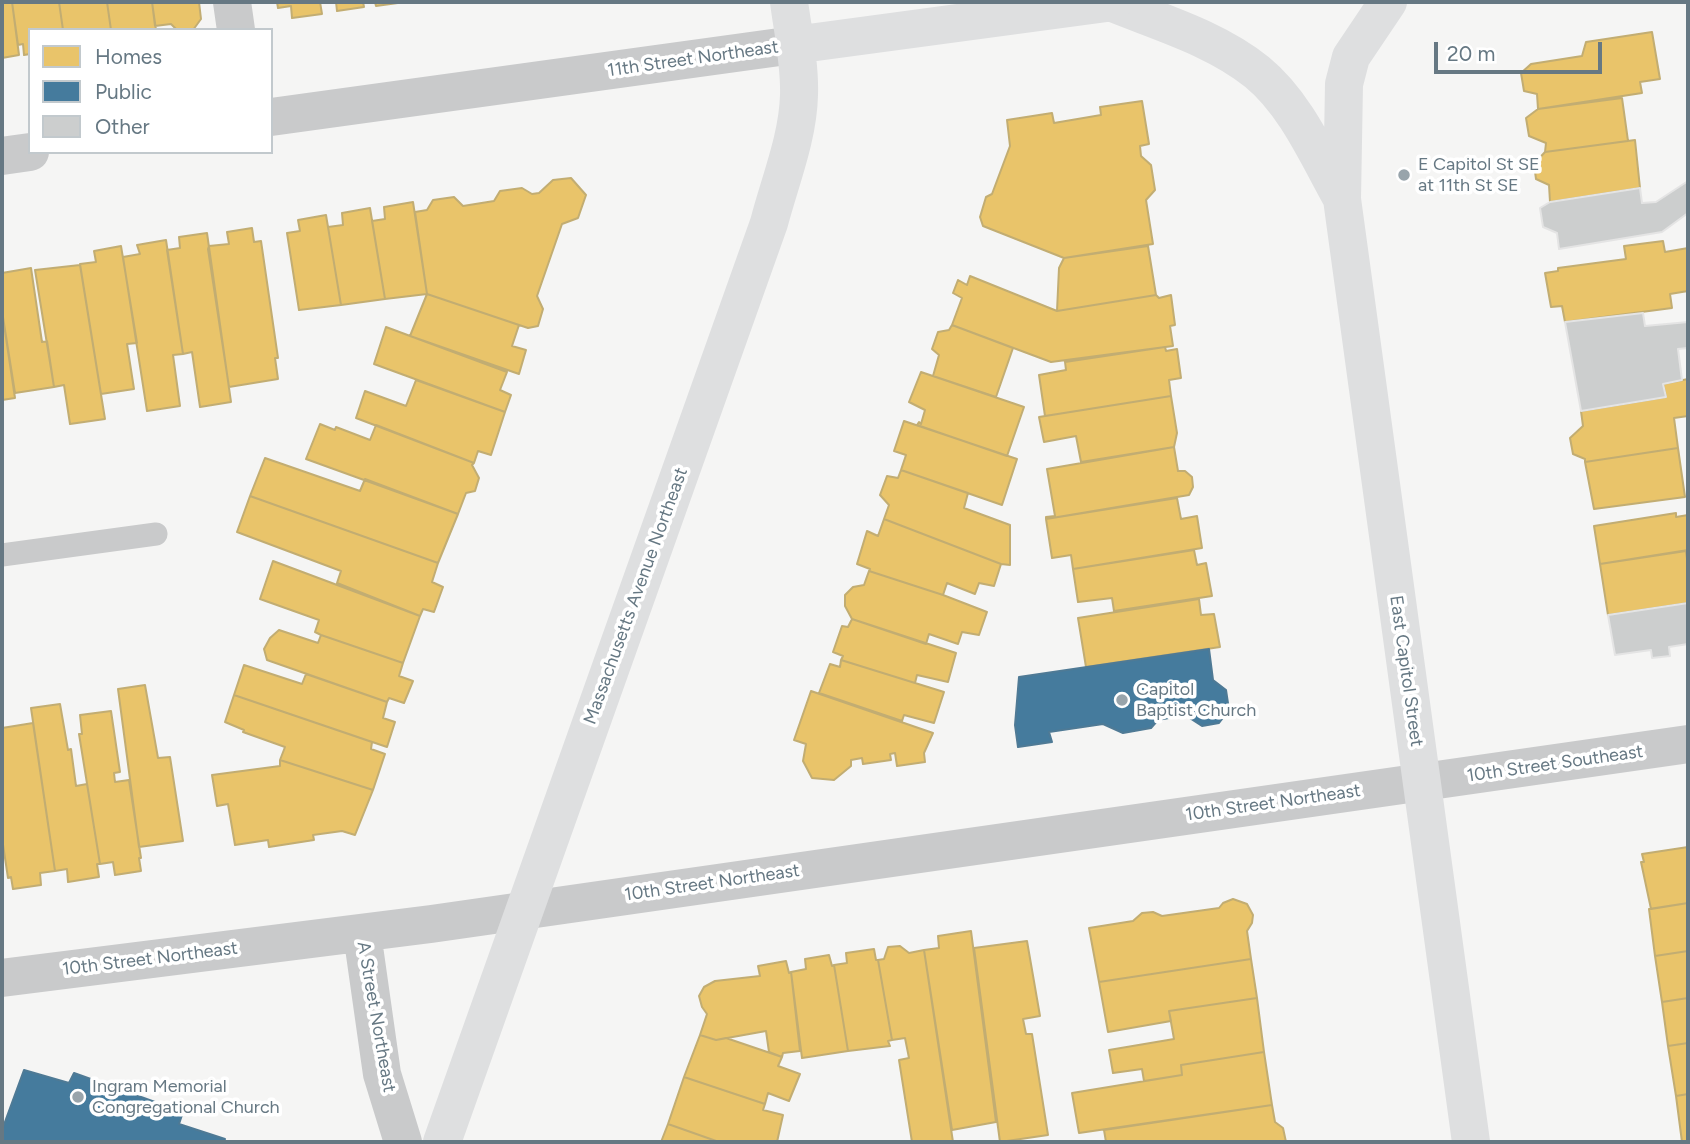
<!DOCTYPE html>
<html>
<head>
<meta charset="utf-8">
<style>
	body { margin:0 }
	#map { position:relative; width:1690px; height:1144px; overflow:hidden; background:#f5f5f4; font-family:Figtree,sans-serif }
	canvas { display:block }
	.frame { position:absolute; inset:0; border:4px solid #667883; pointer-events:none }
	.legend { position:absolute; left:28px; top:28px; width:245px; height:126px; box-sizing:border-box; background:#fff; border:2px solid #c2c9cd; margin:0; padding:9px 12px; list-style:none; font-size:21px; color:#667883 }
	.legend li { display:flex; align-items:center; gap:14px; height:35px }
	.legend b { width:35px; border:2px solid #c2c9cd }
	.scale { position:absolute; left:1434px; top:42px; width:168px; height:32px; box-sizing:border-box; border:4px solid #667883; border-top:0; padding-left:9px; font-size:21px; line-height:24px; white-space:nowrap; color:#667883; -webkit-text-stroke:5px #fff; paint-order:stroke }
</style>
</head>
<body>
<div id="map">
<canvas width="1690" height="1144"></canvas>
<div class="frame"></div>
<ul class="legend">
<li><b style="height:19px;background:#e9c46a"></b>Homes</li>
<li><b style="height:19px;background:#457b9d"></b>Public</li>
<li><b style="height:19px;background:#cccece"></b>Other</li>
</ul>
<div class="scale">20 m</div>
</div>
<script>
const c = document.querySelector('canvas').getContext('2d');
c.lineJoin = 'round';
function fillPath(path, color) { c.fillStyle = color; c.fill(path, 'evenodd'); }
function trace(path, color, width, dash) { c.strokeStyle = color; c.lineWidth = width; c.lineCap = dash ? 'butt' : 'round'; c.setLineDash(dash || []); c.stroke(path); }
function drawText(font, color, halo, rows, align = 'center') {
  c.font = font + ' Figtree,sans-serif'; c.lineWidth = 7; c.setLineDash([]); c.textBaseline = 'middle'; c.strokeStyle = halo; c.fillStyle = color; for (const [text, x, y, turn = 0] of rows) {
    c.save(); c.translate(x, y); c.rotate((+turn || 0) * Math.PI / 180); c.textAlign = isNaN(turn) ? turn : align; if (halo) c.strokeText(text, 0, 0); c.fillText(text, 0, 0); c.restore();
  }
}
const homes = new Path2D(`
	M 2,2 L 12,2 L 19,55 L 2,58 Z
	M 12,2 L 59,2 L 63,30 L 30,30 L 30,54 L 24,55 L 23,44 L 18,45 Z
	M 59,2 L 107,2 L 111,30 L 63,30 Z
	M 107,2 L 152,2 L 156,30 L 111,30 Z
	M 152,2 L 199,2 L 201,19 L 193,30 L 177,30 L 171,24 L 155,26 Z
	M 277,2 L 320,2 L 322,14 L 292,18 L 291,6 L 278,8 Z
	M 336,2 L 363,2 L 364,7 L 337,11 Z
	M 375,2 L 405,2 L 376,6 Z
	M 1652,32 L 1660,79 L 1640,82 L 1642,93 L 1538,109 L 1537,94 L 1524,91 L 1521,73 L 1531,64 L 1582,56 L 1586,42 Z
	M 1622,98 L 1628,141 L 1545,152 L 1546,143 L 1529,136 L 1526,118 L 1538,109 Z
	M 1142,101 L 1149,144 L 1140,146 L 1141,156 L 1151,165 L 1155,190 L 1146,200 L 1153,244 L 1064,258 L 983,226 L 980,217 L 986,197 L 992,194 L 1010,146 L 1007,120 L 1052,113 L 1054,123 L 1101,115 L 1100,107 Z
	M 1635,140 L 1640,188 L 1550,202 L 1549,185 L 1536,179 L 1534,164 L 1545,152 Z
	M 571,178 L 586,195 L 578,218 L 562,224 L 537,296 L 543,309 L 538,326 L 528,328 L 427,294 L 415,212 L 427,210 L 433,200 L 454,197 L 463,206 L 494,201 L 500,191 L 522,188 L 532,194 L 539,193 L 553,180 Z
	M 413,202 L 427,294 L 385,299 L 372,221 L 385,219 L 384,207 Z
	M 370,208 L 385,299 L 341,305 L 328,227 L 343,225 L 342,213 Z
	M 326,215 L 341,305 L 299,310 L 287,233 L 300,231 L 298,220 Z
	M 252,228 L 254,242 L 261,241 L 278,358 L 275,358 L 278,379 L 229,387 L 208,249 L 209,246 L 229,244 L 227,232 Z
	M 207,233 L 231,402 L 200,407 L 192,352 L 183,354 L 167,250 L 180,248 L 179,237 Z
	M 166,240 L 183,354 L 173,355 L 180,406 L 147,411 L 123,257 L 140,254 L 137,245 Z
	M 1663,241 L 1665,252 L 1688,248 L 1688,291 L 1670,294 L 1672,308 L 1565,322 L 1562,306 L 1551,307 L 1545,273 L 1558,271 L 1558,268 L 1626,259 L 1624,246 Z
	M 121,246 L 137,343 L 127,344 L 134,389 L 101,394 L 80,264 L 96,262 L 94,251 Z
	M 1148,246 L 1156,295 L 1057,311 L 1059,268 L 1064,258 Z
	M 80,265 L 105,419 L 70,424 L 64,385 L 54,387 L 35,270 Z
	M 31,268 L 42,342 L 47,341 L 54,387 L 15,393 L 2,311 L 2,273 Z
	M 970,276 L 1057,311 L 1156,295 L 1159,298 L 1171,295 L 1175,325 L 1170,326 L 1173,346 L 1051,362 L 952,325 L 962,298 L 953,293 L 958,280 L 967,285 Z
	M 427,294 L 519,325 L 512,346 L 526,350 L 519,374 L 410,336 Z
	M 2,311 L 15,398 L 2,400 Z
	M 952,325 L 1013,348 L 996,397 L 933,376 L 939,355 L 932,349 L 938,332 L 949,330 Z
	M 386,327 L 507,372 L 500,390 L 511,395 L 505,412 L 374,364 Z
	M 1165,347 L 1166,351 L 1177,349 L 1181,378 L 1169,380 L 1171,396 L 1045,416 L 1039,375 L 1066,370 L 1065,362 Z
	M 921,372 L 1024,407 L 1007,456 L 917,425 L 919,422 L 921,424 L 925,410 L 909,402 Z
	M 1688,379 L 1688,416 L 1674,418 L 1678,448 L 1585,462 L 1585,459 L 1573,454 L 1570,438 L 1583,426 L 1581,411 L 1666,397 L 1663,384 Z
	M 416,380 L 505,412 L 491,455 L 478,451 L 474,463 L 356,418 L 365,391 L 406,406 Z
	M 1171,396 L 1177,433 L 1174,447 L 1081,462 L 1076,436 L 1044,442 L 1039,417 Z
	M 904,421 L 1017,459 L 1002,505 L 901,470 L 906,455 L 894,451 Z
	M 320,424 L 335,430 L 336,427 L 370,440 L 376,425 L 474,463 L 472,465 L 479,478 L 475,491 L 466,493 L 458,514 L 306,459 Z
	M 1174,447 L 1178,471 L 1185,471 L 1192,477 L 1193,487 L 1189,495 L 1046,519 L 1046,517 L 1055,516 L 1047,469 Z
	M 1678,448 L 1685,497 L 1594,509 L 1585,462 Z
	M 265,458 L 360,491 L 365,479 L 458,514 L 438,563 L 250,496 Z
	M 901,470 L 968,493 L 964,508 L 1010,525 L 1010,565 L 1001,564 L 884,519 L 889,505 L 880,495 L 887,476 L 898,478 Z
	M 250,496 L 438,563 L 432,582 L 443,587 L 434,612 L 423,609 L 420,616 L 337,583 L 341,571 L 237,532 Z
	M 1177,498 L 1181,519 L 1197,516 L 1202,548 L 1073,569 L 1071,555 L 1052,558 L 1046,519 Z
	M 1676,513 L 1676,517 L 1688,515 L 1688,550 L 1600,564 L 1594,526 Z
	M 884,519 L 1001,564 L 994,586 L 979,583 L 975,594 L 947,583 L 943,595 L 869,571 L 870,569 L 857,564 L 867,531 L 878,536 Z
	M 1194,550 L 1197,565 L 1206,563 L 1212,596 L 1114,611 L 1112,598 L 1078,602 L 1073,569 Z
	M 1686,551 L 1688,567 L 1688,603 L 1608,615 L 1600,564 Z
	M 273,561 L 420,616 L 403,663 L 321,635 L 315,632 L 319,620 L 260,599 Z
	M 869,571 L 943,595 L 987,612 L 979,635 L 962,632 L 958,644 L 929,634 L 926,644 L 852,619 L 845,606 L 845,595 L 853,587 L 864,585 Z
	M 1199,599 L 1201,615 L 1214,614 L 1220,647 L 1086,667 L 1078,618 Z
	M 852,619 L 956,653 L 948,682 L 917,675 L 915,683 L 841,660 L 843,656 L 833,652 L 842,626 L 848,627 Z
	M 279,630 L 318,643 L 321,635 L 403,663 L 399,676 L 413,681 L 404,703 L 389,698 L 387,702 L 267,660 L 264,649 L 270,638 Z
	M 841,660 L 944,692 L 934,723 L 904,715 L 902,721 L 819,693 L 830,664 L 840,667 Z
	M 244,665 L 302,684 L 306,674 L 387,702 L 383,718 L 395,722 L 387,747 L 234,695 Z
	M 145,685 L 158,758 L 170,757 L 183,841 L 139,847 L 118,689 Z
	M 811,691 L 933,733 L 924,753 L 925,762 L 897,766 L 895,753 L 890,754 L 891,760 L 863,764 L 862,758 L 851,760 L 851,766 L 834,780 L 812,778 L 803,761 L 806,744 L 794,740 Z
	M 234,695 L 372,742 L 371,749 L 385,754 L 373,790 L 280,760 L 285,747 L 243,732 L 244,730 L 225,722 Z
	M 60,704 L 68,750 L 71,749 L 76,786 L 87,784 L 100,864 L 97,864 L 99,877 L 68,882 L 67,869 L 55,871 L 31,708 Z
	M 111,711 L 120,772 L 114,773 L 115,782 L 129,780 L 141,858 L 139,858 L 141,871 L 115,875 L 113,862 L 100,864 L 79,734 L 82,734 L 80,715 Z
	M 33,723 L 55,871 L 40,873 L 41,885 L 13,889 L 11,877 L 8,878 L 2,838 L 2,728 Z
	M 280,760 L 373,790 L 355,835 L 342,831 L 313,835 L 314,840 L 269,847 L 268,840 L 235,845 L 228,804 L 217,806 L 212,775 L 280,766 Z
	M 1688,847 L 1688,903 L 1651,909 L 1641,862 L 1644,862 L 1642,854 Z
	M 1233,899 L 1247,904 L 1253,915 L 1252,923 L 1247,931 L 1251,959 L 1099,982 L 1089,928 L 1133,921 L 1142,913 L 1153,912 L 1162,916 L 1219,908 L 1223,903 Z
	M 1688,903 L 1688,951 L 1655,956 L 1649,909 Z
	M 971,931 L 996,1122 L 952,1130 L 924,950 L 939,948 L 938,936 Z
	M 1027,941 L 1040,1016 L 1023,1019 L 1026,1034 L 1032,1034 L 1048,1135 L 1000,1142 L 974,948 Z
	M 900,946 L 909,953 L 924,950 L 953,1142 L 912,1142 L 899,1060 L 909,1058 L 905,1038 L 892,1040 L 878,960 L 884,959 L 888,947 Z
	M 874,949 L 876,960 L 878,960 L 892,1040 L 888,1041 L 890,1046 L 848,1051 L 834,965 L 847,963 L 846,953 Z
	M 1688,951 L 1688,998 L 1662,1002 L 1655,956 Z
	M 829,955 L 832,966 L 834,965 L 848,1051 L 802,1058 L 791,972 L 806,969 L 805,959 Z
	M 1251,959 L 1257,998 L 1169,1011 L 1171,1021 L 1108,1032 L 1099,982 Z
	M 786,961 L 789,973 L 791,972 L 800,1051 L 783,1053 L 782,1057 L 769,1052 L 766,1031 L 716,1040 L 700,1035 L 707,1014 L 702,1007 L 699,996 L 704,987 L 715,981 L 760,976 L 758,966 Z
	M 1257,998 L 1264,1052 L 1181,1065 L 1182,1075 L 1144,1081 L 1142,1069 L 1113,1073 L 1109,1050 L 1174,1039 L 1169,1011 Z
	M 1688,998 L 1688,1043 L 1668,1046 L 1662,1002 Z
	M 700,1035 L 716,1040 L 726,1038 L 782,1057 L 778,1066 L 800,1074 L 789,1101 L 768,1093 L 765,1104 L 684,1077 Z
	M 1688,1043 L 1688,1094 L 1676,1096 L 1668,1046 Z
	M 1264,1052 L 1272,1105 L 1079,1133 L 1072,1093 L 1182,1075 L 1181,1065 Z
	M 684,1077 L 765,1104 L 763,1110 L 783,1115 L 777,1142 L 719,1142 L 668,1124 Z
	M 1688,1094 L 1688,1142 L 1682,1142 L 1676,1096 Z
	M 1272,1105 L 1275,1122 L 1283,1128 L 1286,1142 L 1106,1142 L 1104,1130 Z
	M 668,1124 L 719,1142 L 661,1142 Z`);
fillPath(homes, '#e9c46a');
trace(homes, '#c2ad72', 2);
const public = new Path2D(`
	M 1209,649 L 1213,680 L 1226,690 L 1229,710 L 1219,723 L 1202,726 L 1185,715 L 1158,720 L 1151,728 L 1123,733 L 1103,724 L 1049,732 L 1052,742 L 1018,747 L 1015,725 L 1019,677 Z
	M 24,1070 L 69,1083 L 74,1073 L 183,1112 L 179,1124 L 225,1139 L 224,1142 L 2,1142 L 2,1130 Z`);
fillPath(public, '#457b9d');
trace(public, '#4f7a95', 2);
const building = new Path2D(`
	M 1688,181 L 1688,213 L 1662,232 L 1559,249 L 1557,233 L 1543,227 L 1540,208 L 1550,202 L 1640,188 L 1642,203 L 1656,202 Z
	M 1643,313 L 1645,326 L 1688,322 L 1688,348 L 1678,349 L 1682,380 L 1663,384 L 1666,397 L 1581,411 L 1565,322 Z
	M 1688,603 L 1688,644 L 1669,647 L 1670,656 L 1652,658 L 1651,650 L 1615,655 L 1608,615 Z`);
fillPath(building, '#cccece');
trace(building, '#e4e4e4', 2);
trace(new Path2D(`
	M 2,555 L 156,534`), '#c9cacb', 23);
trace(new Path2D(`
	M 232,2 L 236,30
	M 271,117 L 794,45
	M 2,156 L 30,152
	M 362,933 L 382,1074 L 403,1142
	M 2,978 L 431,924 L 1688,744`), '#c9cacb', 38);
trace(new Path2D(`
	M 1110,2 C 1159,22 1215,38 1257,72 C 1295,103 1317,154 1341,197
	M 1388,2 L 1351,57 L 1344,84 L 1342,199 L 1471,1142`), '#dedfe0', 38);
trace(new Path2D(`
	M 794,45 L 1114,2
	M 442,1142 L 769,223 C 780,181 798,138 799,95 C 800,64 793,32 789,2`), '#dedfe0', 38);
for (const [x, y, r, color] of [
	[1404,175,7,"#98a4ab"],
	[1122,700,7,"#98a4ab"],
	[78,1097,7,"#98a4ab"]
]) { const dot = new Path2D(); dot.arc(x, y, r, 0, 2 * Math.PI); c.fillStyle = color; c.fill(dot); trace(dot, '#fff', 2.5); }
drawText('18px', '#667883', '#fff', [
	["11th Street Northeast",693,59,-8],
	["Massachusetts Avenue Northeast",636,596,-70],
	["East Capitol Street",1406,671,82],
	["10th Street Southeast",1555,764,-8],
	["10th Street Northeast",1273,803,-8],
	["10th Street Northeast",712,883,-8],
	["10th Street Northeast",150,959,-7],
	["A Street Northeast",376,1017,80]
]);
drawText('18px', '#667883', '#fff', [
	["E Capitol St SE",1418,165],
	["at 11th St SE",1418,186],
	["Capitol",1136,690],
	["Baptist Church",1136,711],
	["Ingram Memorial",92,1087],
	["Congregational Church",92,1108]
], 'left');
</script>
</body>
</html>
